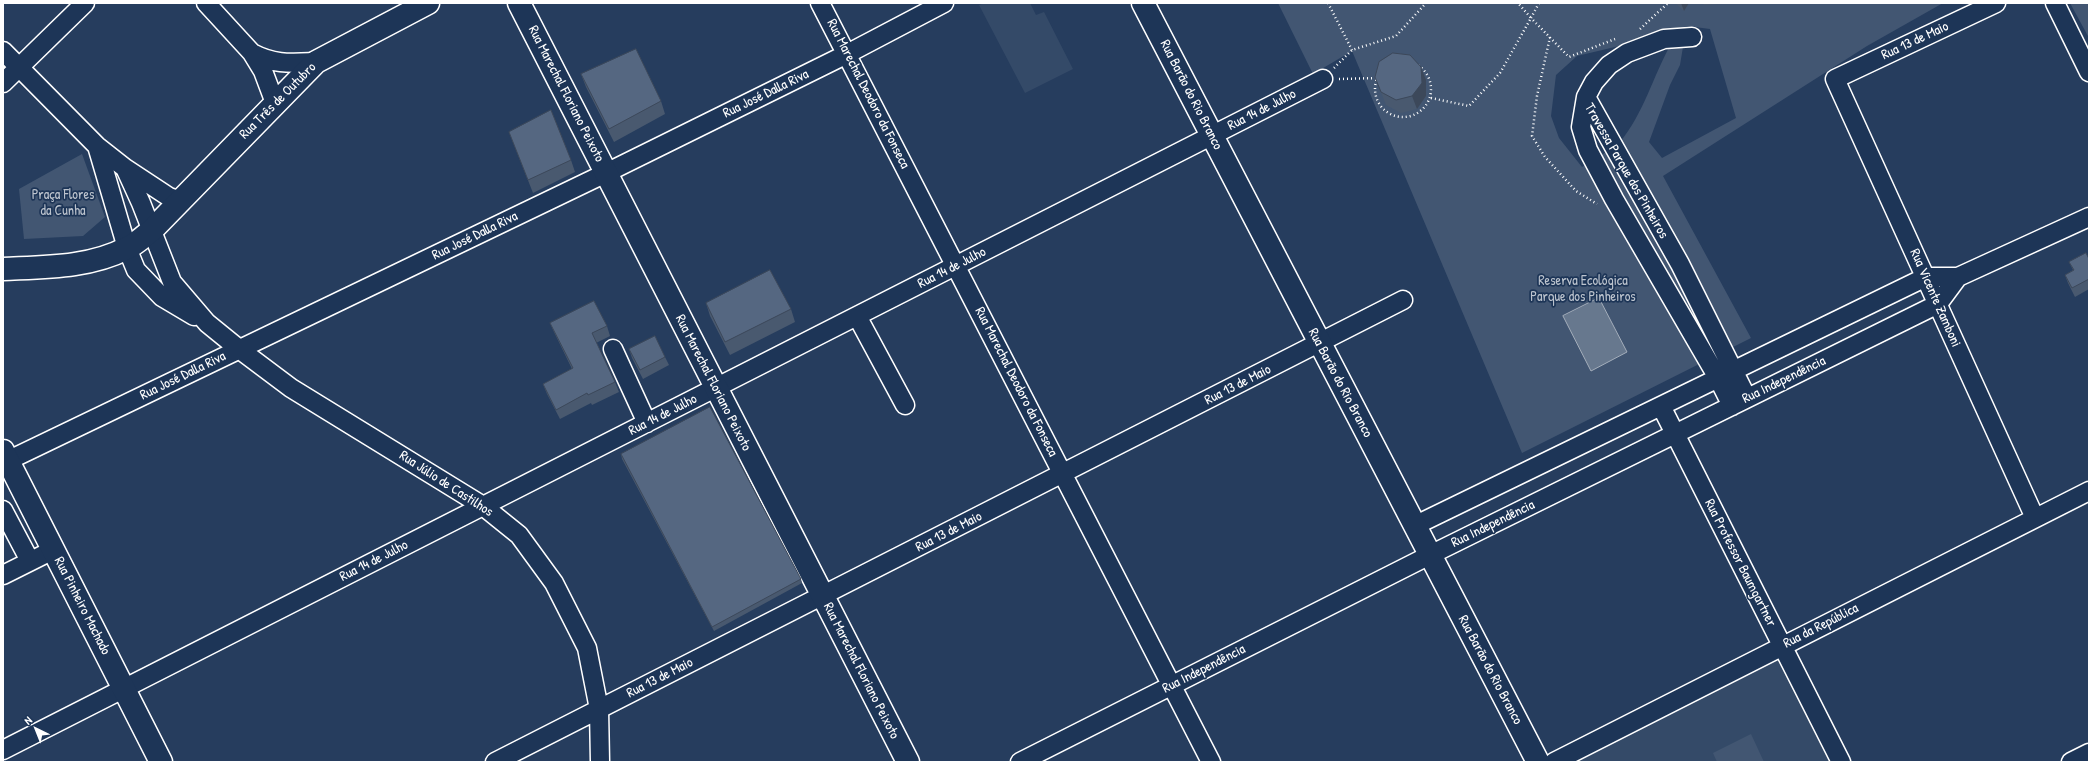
<!DOCTYPE html>
<html>
<head>
<meta charset="utf-8">
<style>
	body { margin:0 }
	#map { position:relative; width:2092px; height:765px; overflow:hidden; background:#263d5e; font-family:"Patrick Hand",sans-serif }
	canvas { display:block }
	.frame { position:absolute; inset:0; border:4px solid #fff; pointer-events:none }
	.north { position:absolute; left:16px; top:709px; width:40px; height:40px; -webkit-text-stroke:3px #1d3557; paint-order:stroke; rotate:317deg; font-size:11px; font-weight:700; line-height:16px; text-align:center; color:#fff }
	.north::after { content:''; display:block; margin:auto; width:14px; height:18px; background:#fff; clip-path:polygon(50% 0,100% 100%,50% 72%,0 100%) }
</style>
</head>
<body>
<div id="map">
<canvas width="2092" height="765"></canvas>
<div class="frame"></div>
<div class="north">N</div>
</div>
<script>
const c = document.querySelector('canvas').getContext('2d');
c.lineJoin = 'round';
function fillPath(path, color) { c.fillStyle = color; c.fill(path, 'evenodd'); }
function trace(path, color, width, dash) { c.strokeStyle = color; c.lineWidth = width; c.lineCap = dash ? 'butt' : 'round'; c.setLineDash(dash || []); c.stroke(path); }
function drawText(font, color, halo, rows, align = 'center') {
  c.font = font + ' "Patrick Hand",sans-serif'; c.lineWidth = 3.5; c.setLineDash([]); c.textBaseline = 'middle'; c.strokeStyle = halo; c.fillStyle = color; for (const [text, x, y, turn = 0] of rows) {
    c.save(); c.translate(x, y); c.rotate((+turn || 0) * Math.PI / 180); c.textAlign = isNaN(turn) ? turn : align; if (halo) c.strokeText(text, 0, 0); c.fillText(text, 0, 0); c.restore();
  }
}
fillPath(new Path2D(`
	M 984,3 L 1030,3 L 1036,15 L 1044,12 L 1073,69 L 1025,93 L 979,5 Z
	M 1778,657 L 1831,762 L 1562,762 Z`), '#344a68');
fillPath(new Path2D(`
	M 1278,3 L 1943,3 L 1867,46 L 1663,176 L 1751,338 L 1522,453 L 1352,51 L 1313,74 ZM 1687,26 L 1710,29 L 1736,118 L 1662,158 L 1649,142 L 1670,85 L 1680,65 L 1683,47 L 1671,44 C 1653,76 1644,113 1620,142 C 1616,146 1588,164 1582,167 L 1559,138 L 1551,116 L 1556,75 L 1577,56 L 1657,37 Z
	M 2070,3 L 2089,3 L 2089,38 Z
	M 82,154 L 105,217 L 83,236 L 24,239 L 19,189 Z
	M 1751,734 L 1764,762 L 1717,762 L 1713,753 Z`), '#425672');
const water = new Path2D(`
	M 1599,298 L 1627,352 L 1591,371 L 1563,316 Z`);
fillPath(water, '#67788e');
trace(water, '#a4aebb', 1);
const minor = new Path2D(`
	M 206,3 L 252,53 L 263,71 L 275,103
	M 820,3 L 1211,762
	M 1996,3 L 1835,79 L 2035,518
	M 2055,3 L 2089,72
	M 1692,37 L 1664,39 L 1627,53 L 1609,65 L 1594,82 L 1586,97 L 1581,127 L 1588,150 L 1614,199 L 1718,378 L 1732,406
	M 3,51 L 97,146 L 125,168 L 141,203 L 172,282 L 207,323 L 239,349 L 291,388 L 483,506 L 519,535 L 554,583 L 587,648 L 599,709 L 600,762
	M 252,53 C 275,65 291,63 316,62
	M 3,83 L 85,3
	M 1586,97 L 1680,264 L 1747,398
	M 97,146 L 127,248 L 136,270 L 162,297 L 194,316
	M 125,168 L 169,197 L 181,201
	M 857,316 L 905,405
	M 613,349 L 647,423
	M 1661,406 L 1841,762
	M 3,463 L 606,173 L 847,54 L 944,3
	M 3,510 L 30,561
	M 1414,526 L 1926,277 L 1958,277 L 2089,217
	M 3,575 L 53,550
	M 3,750 L 1323,79
	M 495,762 L 1403,300
	M 1020,762 L 1430,555 L 1938,304 L 1958,277
	M 1554,762 L 2089,491
	M 2071,762 L 2089,753`);
const major = new Path2D(`
	M 519,3 L 908,762
	M 1143,3 L 1538,762
	M 3,269 C 44,267 89,268 127,248 C 136,244 144,236 152,230 L 316,62 L 428,3
	M 3,451 L 161,762`);
trace(minor, '#fff', 21);
trace(major, '#fff', 25);
trace(new Path2D(`
	M 1328,3 L 1352,50
	M 1539,3 L 1531,18 L 1569,57 L 1615,39
	M 1640,29 L 1668,3
	M 1550,37 L 1537,96 L 1532,136 L 1545,157 L 1576,191 L 1597,204
	M1375 89a28 28 0 1 1 56 0a28 28 0 1 1-56 0Z
	M 1334,68 L 1352,50 L 1396,36 L 1426,3
	M 1339,79 L 1378,78
	M 1431,98 L 1469,106 L 1500,73 L 1531,18 L 1518,3`), '#fff', 2.5, [1, 3]);
trace(minor, '#1d3557', 18);
trace(major, '#1d3557', 22);
fillPath(new Path2D(`
	M 1675,3 L 1689,3 L 1684,11 Z
	M 1702,3 L 1721,3 L 1720,4 L 1704,5 Z
	M 1421,67 L 1426,80 L 1426,96 L 1417,109 L 1401,113 L 1386,105 L 1375,77 Z
	M 581,74 L 661,101 L 665,114 L 614,142 L 586,87 Z
	M 509,132 L 571,160 L 575,172 L 533,193 Z
	M 2089,259 L 2089,289 L 2075,297 L 2068,283 L 2065,275 L 2073,270 L 2069,262 Z
	M 706,303 L 791,309 L 795,322 L 730,355 L 710,316 Z
	M 550,323 L 607,326 L 610,336 L 596,343 L 615,382 L 619,392 L 592,405 L 591,403 L 560,419 L 547,394 L 543,384 L 572,369 L 554,332 Z
	M 629,349 L 665,357 L 669,365 L 643,379 L 632,358 Z
	M 621,454 L 801,579 L 802,583 L 714,631 L 622,459 Z`), '#49596f');
fillPath(new Path2D(`
	M 1681,3 L 1689,3 L 1684,11 Z
	M 1421,67 L 1426,80 L 1426,96 L 1417,109 L 1412,96 Z`), '#3c485a');
const building = new Path2D(`
	M 636,49 L 661,101 L 609,129 L 581,74 Z
	M 1393,53 L 1410,55 L 1421,67 L 1422,83 L 1412,96 L 1396,100 L 1381,92 L 1375,77 L 1379,62 Z
	M 551,110 L 571,160 L 528,180 L 509,132 Z
	M 2086,253 L 2089,259 L 2089,279 L 2072,288 L 2065,275 L 2074,270 L 2069,262 Z
	M 770,270 L 791,309 L 725,342 L 706,303 Z
	M 594,301 L 607,326 L 592,333 L 615,382 L 588,395 L 587,393 L 556,410 L 543,384 L 573,368 L 550,323 Z
	M 655,336 L 665,357 L 640,370 L 629,349 Z
	M 710,407 L 801,579 L 712,627 L 621,454 Z`);
fillPath(building, '#556781');
trace(building, '#3c485a', 1);
drawText('14px', '#fff', '#1d3557', [
	["Rua 13 de Maio",1915,41,-25],
	["Rua Marechal Floriano Peixoto",566,94,63],
	["Rua José Dalla Riva",766,94,-26],
	["Rua Marechal Deodoro da Fonseca",868,94,63],
	["Rua Barão do Rio Branco",1191,95,63],
	["Rua Três de Outubro",278,101,-45],
	["Rua 14 de Julho",1262,110,-27],
	["Travessa Parque dos Pinheiros",1626,171,60],
	["Rua José Dalla Riva",475,236,-26],
	["Rua 14 de Julho",952,268,-27],
	["Rua Vicente Zamboni",1935,298,66],
	["Rua José Dalla Riva",183,376,-26],
	["Rua Independência",1784,380,-26],
	["Rua Marechal Deodoro da Fonseca",1016,382,63],
	["Rua Marechal Floriano Peixoto",713,383,63],
	["Rua Barão do Rio Branco",1340,383,62],
	["Rua 13 de Maio",1238,385,-27],
	["Rua 14 de Julho",663,415,-27],
	["Rua Júlio de Castilhos",446,484,33],
	["Rua Independência",1493,524,-26],
	["Rua 13 de Maio",949,532,-27],
	["Rua 14 de Julho",374,561,-27],
	["Rua Professor Baumgartner",1740,563,63],
	["Rua Pinheiro Machado",82,606,63],
	["Rua da República",1821,626,-27],
	["Rua Independência",1204,669,-27],
	["Rua Barão do Rio Branco",1490,670,62],
	["Rua Marechal Floriano Peixoto",861,671,63],
	["Rua 13 de Maio",660,678,-27]
]);
drawText('14px', '#bdc4ce', '#1d3557', [
	["Praça Flores",63,195],
	["da Cunha",63,211],
	["Reserva Ecológica",1583,281],
	["Parque dos Pinheiros",1583,297]
]);
</script>
</body>
</html>
